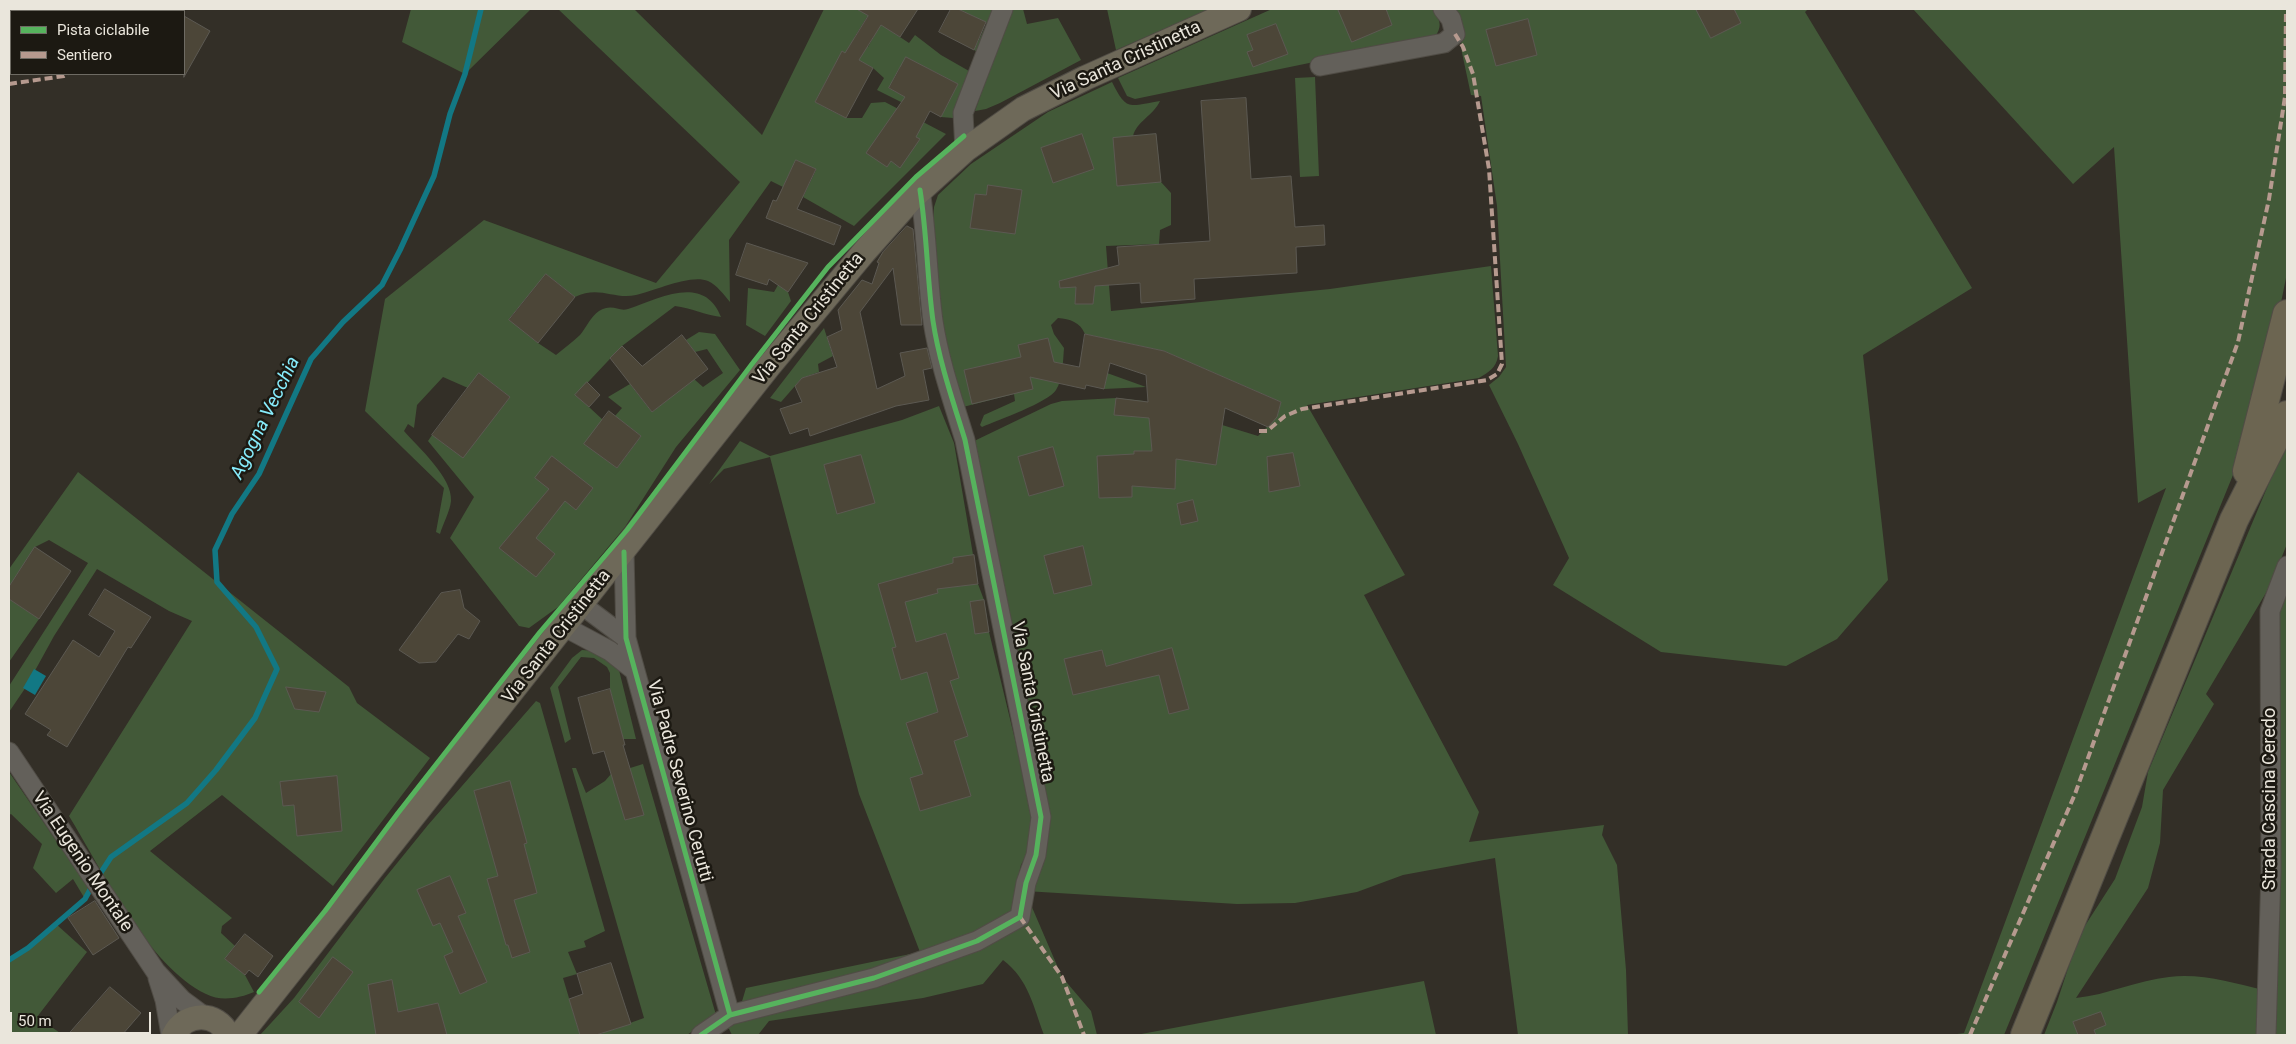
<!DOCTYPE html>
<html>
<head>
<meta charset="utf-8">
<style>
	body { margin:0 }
	#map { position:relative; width:2296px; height:1044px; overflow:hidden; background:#332f27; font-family:Roboto,sans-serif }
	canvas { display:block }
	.frame { position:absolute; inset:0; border:10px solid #eae6dc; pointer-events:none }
	.legend { position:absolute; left:10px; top:10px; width:175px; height:65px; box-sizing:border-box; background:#1c1912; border:1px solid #6e6b63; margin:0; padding:6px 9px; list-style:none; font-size:15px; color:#eae6dc }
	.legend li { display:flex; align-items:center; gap:10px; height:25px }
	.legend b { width:25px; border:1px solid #6e6b63 }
	.scale { position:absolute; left:10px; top:1012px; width:141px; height:22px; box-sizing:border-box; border:2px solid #eae6dc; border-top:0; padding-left:6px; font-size:15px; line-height:18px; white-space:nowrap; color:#eae6dc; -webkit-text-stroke:4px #1c1912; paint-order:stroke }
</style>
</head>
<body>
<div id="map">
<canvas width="2296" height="1044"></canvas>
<div class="frame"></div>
<ul class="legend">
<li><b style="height:6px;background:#56b35d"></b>Pista ciclabile</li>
<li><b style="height:6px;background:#b69a8f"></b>Sentiero</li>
</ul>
<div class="scale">50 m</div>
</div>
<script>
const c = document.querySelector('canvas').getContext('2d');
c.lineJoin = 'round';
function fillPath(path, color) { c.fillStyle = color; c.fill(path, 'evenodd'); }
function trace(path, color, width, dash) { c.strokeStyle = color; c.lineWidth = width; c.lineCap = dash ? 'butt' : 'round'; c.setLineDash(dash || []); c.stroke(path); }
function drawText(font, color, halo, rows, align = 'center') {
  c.font = font + ' Roboto,sans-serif'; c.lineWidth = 5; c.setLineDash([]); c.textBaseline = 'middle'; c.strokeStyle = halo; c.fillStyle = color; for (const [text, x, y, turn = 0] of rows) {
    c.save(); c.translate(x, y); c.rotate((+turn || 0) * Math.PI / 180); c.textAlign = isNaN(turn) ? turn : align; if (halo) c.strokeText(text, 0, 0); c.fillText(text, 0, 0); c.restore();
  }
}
fillPath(new Path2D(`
	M 411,9 L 531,9 L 465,74 L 402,42 Z
	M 558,9 L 634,9 L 762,135 L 824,9 L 879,9 L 878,11 L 891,31 L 909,43 L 915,35 L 941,55 L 969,71 L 953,118 L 941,117 L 958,84 L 925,67 L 920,77 L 900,67 L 889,88 L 910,99 L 907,105 L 877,90 L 884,78 L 873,68 L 842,52 L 815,102 L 846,118 L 862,118 L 871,103 L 885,102 L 946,134 L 854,226 L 803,197 L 816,170 L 796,160 L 783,187 L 771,181 L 729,240 L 730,302 C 724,295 717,285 708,281 C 690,274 655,291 636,295 C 614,300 599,285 575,297 L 546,274 L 509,319 L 538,343 L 556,355 C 564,348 573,342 580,335 C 586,328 591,316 599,311 C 613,303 618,312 628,309 C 658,299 704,273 721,317 C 705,315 691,308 675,306 L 622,346 L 576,395 L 603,420 L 585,444 L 617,468 L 641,436 L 615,416 L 622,408 L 608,397 L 630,384 L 652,412 L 694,379 L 703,387 L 723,373 L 707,349 L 695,352 L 686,340 L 699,332 L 715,334 L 740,370 L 676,447 L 625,527 L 558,607 L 529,628 L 519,626 L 450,538 L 474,497 L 428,441 L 432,435 L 461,456 L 510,397 L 479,373 L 468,388 L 443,377 L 417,405 L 414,428 L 408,424 L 404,431 C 418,447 453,478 451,501 C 450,511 443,524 440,534 L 436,532 L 444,488 L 365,411 L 385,299 L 484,220 L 656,283 L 740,182 ZM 867,17 L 880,25 L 868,47 L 854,38 Z
	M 958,9 L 997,9 L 979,53 L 974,50 L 987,23 Z
	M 1011,9 L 1023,9 L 1027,24 L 1058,18 L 1081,60 L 1000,103 L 986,109 L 975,111 Z
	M 1107,9 L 1210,9 L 1116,50 Z
	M 1272,9 L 1432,9 C 1440,20 1443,25 1435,37 L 1135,99 L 1127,96 L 1118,78 Z
	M 1450,9 L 1808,9 L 1805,12 L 1972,288 L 1863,355 L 1888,580 L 1837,639 L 1786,666 L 1661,652 L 1553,585 L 1569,558 L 1518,444 L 1489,385 L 1499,377 L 1506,367 L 1497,206 L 1481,96 L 1471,95 L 1461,48 L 1462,28 Z
	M 1913,9 L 2287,9 L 2287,273 L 2272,347 L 2233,475 L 2004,1035 L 1950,1035 L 1964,1033 L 2166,488 L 2138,503 L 2114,147 L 2073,184 Z
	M 1315,77 L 1319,176 L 1300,177 L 1295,78 Z
	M 1112,82 C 1127,112 1129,106 1160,101 C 1153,116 1137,121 1133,136 L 1156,134 L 1161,182 L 1171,193 L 1171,225 L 1160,230 L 1159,244 L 1106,246 L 1111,311 L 1330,289 L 1491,266 L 1498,356 C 1496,368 1489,372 1479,378 L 1307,405 L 1405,575 L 1364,595 L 1479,812 L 1469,842 L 1604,825 L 1602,835 L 1617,865 L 1626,970 L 1628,1035 L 1518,1035 L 1495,858 L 1403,875 L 1357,892 L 1295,903 L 1237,904 L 1025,891 L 1062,977 L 1091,1011 L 1097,1035 L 1044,1035 C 1033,1006 1029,980 1003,960 L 983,984 L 923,998 L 769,1021 L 758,1035 L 732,1035 L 728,1027 L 737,1018 L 746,988 L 920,952 L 859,794 L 770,457 L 724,469 L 709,484 L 740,441 L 770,456 L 902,420 L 939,406 L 954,443 L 978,584 L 984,600 L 989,632 L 1034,818 L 1027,853 L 1021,865 L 1018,877 L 1041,853 L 970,443 L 1051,404 L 1062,401 L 1116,398 L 1144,401 L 1258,436 L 1277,417 L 1281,402 L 1164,351 L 1085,334 C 1080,322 1070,319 1058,318 L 1051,325 L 1054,334 L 1064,348 C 1063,360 1063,379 1056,390 C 1049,402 998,420 982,427 L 980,425 L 984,415 L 1015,401 L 1014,394 L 959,408 L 942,335 L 933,232 L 934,207 L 938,195 L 971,164 L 1048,112 Z
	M 778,285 L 788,292 L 791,301 L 765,336 L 746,325 L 748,288 L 774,292 Z
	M 824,328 L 833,356 L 818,364 L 819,372 L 802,378 L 781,402 L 770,398 Z
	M 1107,373 L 1146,387 L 1104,389 Z
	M 2287,440 L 2287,544 L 2270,586 L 2206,694 L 2214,704 L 2163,790 L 2160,843 L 2148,888 L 2076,998 C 2107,995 2138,980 2169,977 C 2201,973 2233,983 2264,990 L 2260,1035 L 2044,1035 L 2057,1002 L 2079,935 L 2115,879 L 2142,807 L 2148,772 Z
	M 78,472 L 349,687 L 357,703 L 430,758 L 333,886 L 222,795 L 150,851 L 232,918 L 222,926 L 221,933 L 235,946 L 225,959 L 245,975 L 254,992 C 240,998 221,1002 206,994 C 148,966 102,870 69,816 L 192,621 L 169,611 L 97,569 L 54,636 L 26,687 L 9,712 L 9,686 L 88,563 L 49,540 L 35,547 L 9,587 L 9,569 Z
	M 2287,586 L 2287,1035 L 2273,1035 L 2277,614 Z
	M 9,599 L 39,619 L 9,662 Z
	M 582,650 L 597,651 L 619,670 L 636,739 L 623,739 L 610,689 L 610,673 L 607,667 L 594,658 L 581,657 L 558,687 L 571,739 L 565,743 L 550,688 L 572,658 Z
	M 536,701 L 540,703 L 605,931 L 584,941 L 586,947 L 568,952 L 577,974 L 563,978 L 580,1035 L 260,1035 L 294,998 L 385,878 L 428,825 Z
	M 643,764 L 716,1015 L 687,1035 L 603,1035 L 602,1033 L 644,1018 L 572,768 L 576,768 L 586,793 L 605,781 L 611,774 Z
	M 9,772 L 90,890 L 85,899 L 73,879 L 56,893 L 33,868 L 42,844 L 11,814 L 9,815 Z
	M 56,924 L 87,952 L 37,1017 L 63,1035 L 9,1035 L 9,960 L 28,948 Z
	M 1424,981 L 1436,1035 L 1136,1035 Z`), '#425938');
fillPath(new Path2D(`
	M 34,669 L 46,676 L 35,695 L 23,688 Z`), '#127884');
trace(new Path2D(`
	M 98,877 L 111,857 L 187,803 L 216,770 L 255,718 L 277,669 L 256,627 L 217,582 L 215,550 L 232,514 L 259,474 L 311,359 L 343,322 L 382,285 L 400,250 L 434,176 L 450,114 L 465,74 L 481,9
	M 9,960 L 28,948 L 85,899 L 91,888`), '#127884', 5.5);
const building = new Path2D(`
	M 857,9 L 918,9 L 900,37 L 881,25 L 859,60 L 873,68 L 846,118 L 815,102 L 842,51 L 845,53 L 868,16 Z
	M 951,9 L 958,9 L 986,22 L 974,50 L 939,32 Z
	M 1338,9 L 1386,9 L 1392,25 L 1352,42 Z
	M 1696,9 L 1734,9 L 1741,23 L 1711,38 Z
	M 184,16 L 210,31 L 184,77 Z
	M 1528,19 L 1537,55 L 1496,66 L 1486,30 Z
	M 1276,24 L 1288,54 L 1253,67 L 1247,52 L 1253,50 L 1247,35 Z
	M 906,57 L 958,84 L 941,117 L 930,111 L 916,137 L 920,139 L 900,168 L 891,161 L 887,167 L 866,153 L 905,97 L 889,88 Z
	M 1246,98 L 1251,179 L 1291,176 L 1295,227 L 1324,225 L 1325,245 L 1296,247 L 1297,273 L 1194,279 L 1195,299 L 1141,303 L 1140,283 L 1095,286 L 1093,304 L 1075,304 L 1076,287 L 1060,288 L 1059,281 L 1119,265 L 1117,247 L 1210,241 L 1201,101 Z
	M 1082,134 L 1094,169 L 1053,183 L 1041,148 Z
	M 1156,134 L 1161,182 L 1117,186 L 1113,138 Z
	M 796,160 L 816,169 L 797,209 L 841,226 L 834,245 L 766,218 L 773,200 L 776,201 Z
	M 988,185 L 1022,190 L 1015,234 L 970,228 L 975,194 L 986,195 Z
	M 907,226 L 913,229 L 922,325 L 901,325 L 893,268 L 860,312 L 877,389 L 905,376 L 900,353 L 927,348 L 932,368 L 923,370 L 929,400 L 896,406 L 810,436 L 808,428 L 790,434 L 780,409 L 802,402 L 795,386 L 802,378 L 837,367 L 827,337 L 842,330 L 838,310 L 862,280 L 872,284 L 879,263 L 877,262 L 883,252 Z
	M 747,243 L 808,263 L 788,292 L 769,279 L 767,285 L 736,275 Z
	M 546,274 L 575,297 L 538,343 L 509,320 Z
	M 1085,334 L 1164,351 L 1281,402 L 1277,417 L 1268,427 L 1225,408 L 1216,465 L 1176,459 L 1175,489 L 1132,486 L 1132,497 L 1099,498 L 1097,456 L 1134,454 L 1134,451 L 1152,451 L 1149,418 L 1114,415 L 1116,398 L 1148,402 L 1146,375 L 1110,363 L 1104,389 L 1086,385 L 1085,389 L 1030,377 L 1033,389 L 972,404 L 964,370 L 1021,357 L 1018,345 L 1048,338 L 1054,362 L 1079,367 Z
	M 682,335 L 708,369 L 652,412 L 610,358 L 622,346 L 642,366 Z
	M 479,373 L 510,397 L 463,458 L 432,435 Z
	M 587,382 L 600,395 L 589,407 L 575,395 Z
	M 609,411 L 641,436 L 617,468 L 584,444 Z
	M 1053,447 L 1064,486 L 1029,496 L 1018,457 Z
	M 1293,453 L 1300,486 L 1269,492 L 1267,457 Z
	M 861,455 L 875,503 L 837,514 L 824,465 Z
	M 552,456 L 593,488 L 576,510 L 565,501 L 536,538 L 555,554 L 536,577 L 499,548 L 549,489 L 535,478 Z
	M 1193,500 L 1198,521 L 1181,525 L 1177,504 Z
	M 1083,546 L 1092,585 L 1054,594 L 1044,556 Z
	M 35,547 L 71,571 L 39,619 L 9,599 L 9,587 Z
	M 974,555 L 978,584 L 937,589 L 938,593 L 905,602 L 916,642 L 946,633 L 959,678 L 950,681 L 968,736 L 954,741 L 971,796 L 920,811 L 910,778 L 923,774 L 906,723 L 938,712 L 927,672 L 901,680 L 892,648 L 896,647 L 878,584 L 953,563 L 953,558 Z
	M 105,589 L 151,617 L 131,648 L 128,647 L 67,747 L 47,735 L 51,730 L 25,714 L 73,640 L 99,657 L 115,631 L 89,615 Z
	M 460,590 L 464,608 L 480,621 L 469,639 L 458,634 L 436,662 L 419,663 L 399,650 L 441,593 Z
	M 984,600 L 989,632 L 975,634 L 970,602 Z
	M 1172,648 L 1189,709 L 1169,714 L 1159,675 L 1073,695 L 1064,659 L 1102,650 L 1106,666 Z
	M 286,687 L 326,692 L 319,712 L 295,709 Z
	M 610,689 L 625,745 L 623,745 L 644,815 L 625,820 L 604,751 L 593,754 L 578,698 Z
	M 337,776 L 342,831 L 297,836 L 294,805 L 283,806 L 280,782 Z
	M 510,781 L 527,843 L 524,844 L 537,893 L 514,900 L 530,952 L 512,958 L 508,945 L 506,945 L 487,879 L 498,876 L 474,791 Z
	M 450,876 L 466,913 L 458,916 L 487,982 L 460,994 L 444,956 L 453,952 L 440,923 L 433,926 L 417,890 Z
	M 95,901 L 119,938 L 93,955 L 68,918 Z
	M 245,934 L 273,956 L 258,977 L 249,970 L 245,975 L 225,959 Z
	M 333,957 L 353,972 L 319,1018 L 299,1002 Z
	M 611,963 L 631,1024 L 596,1035 L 580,1035 L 569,999 L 583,994 L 577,974 Z
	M 392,980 L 398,1012 L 438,1003 L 447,1035 L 376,1035 L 368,985 Z
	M 110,987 L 141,1013 L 122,1035 L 68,1035 Z
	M 2101,1012 L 2106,1025 L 2094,1030 L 2096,1035 L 2078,1035 L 2073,1022 Z`);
fillPath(building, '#4c4638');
trace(building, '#5c5952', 1);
const minor = new Path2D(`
	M 1320,66 L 1444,43 L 1455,34 L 1451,19 L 1443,9
	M 965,150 L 963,113 L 1003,9
	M 624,552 L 626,638 L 730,1015
	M 582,605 L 626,638
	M 565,627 L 610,651 L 634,670
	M 9,752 L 156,972 L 182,1000 L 205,1017
	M 158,978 L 165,1000 L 171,1035
	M 701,1035 L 730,1015 L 874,978 L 977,941 L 1020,917 L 1026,883 L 1036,855 L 1041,817 L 965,440 C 953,401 939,361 933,321 C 927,277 927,234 920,190
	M 2266,1035 L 2271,872 L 2270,611 L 2287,566`);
const major = new Path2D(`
	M 174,1035 C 185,1012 217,1011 228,1035
	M 240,1035 L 769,366 L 864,252 L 912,198 L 965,150 L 1023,109 L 1085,78 L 1239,9`);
const highway = new Path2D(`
	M 2247,471 L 2287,314
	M 2025,1035 L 2234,520 L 2287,415`);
trace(minor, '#504c45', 21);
trace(major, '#504c45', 26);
trace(highway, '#504c45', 30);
trace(minor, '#63605a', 19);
trace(major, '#6e6959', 24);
trace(highway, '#6c6551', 28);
trace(new Path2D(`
	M 132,11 L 135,9
	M 9,84 L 64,76 L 68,74
	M 1259,431 L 1267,431 L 1285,416 L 1302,409 L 1487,380 L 1497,374 L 1502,364 L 1489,169 L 1473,74 L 1463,47 L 1455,34
	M 1020,917 L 1062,977 L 1084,1035
	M 1970,1035 L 2075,794 L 2238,342 L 2269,199 L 2285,97 L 2286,9`), '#b69a8f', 4, [8, 4]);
trace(new Path2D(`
	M 624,552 L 626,638 L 730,1015
	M 259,992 L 325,911 L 398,813 L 540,632 L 627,530 L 752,364 L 828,267 L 916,177 L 964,136
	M 701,1035 L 730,1015 L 874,978 L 977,941 L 1020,917 L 1026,883 L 1036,855 L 1041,817 L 965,440 C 953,401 939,361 933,321 C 927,277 927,234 920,190`), '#56b35d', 5);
drawText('18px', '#eae6dc', '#1c1912', [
	["Via Santa Cristinetta",1126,61,-25],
	["Via Santa Cristinetta",809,319,-51],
	["Via Santa Cristinetta",557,637,-52],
	["Via Santa Cristinetta",1032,702,79],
	["Via Padre Severino Cerutti",679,781,75],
	["Strada Cascina Ceredo",2270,799,-90],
	["Via Eugenio Montale",82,862,56]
]);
drawText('italic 19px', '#87ecfc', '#1c1912', [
	["Agogna Vecchia",266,418,-64]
]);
</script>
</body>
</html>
